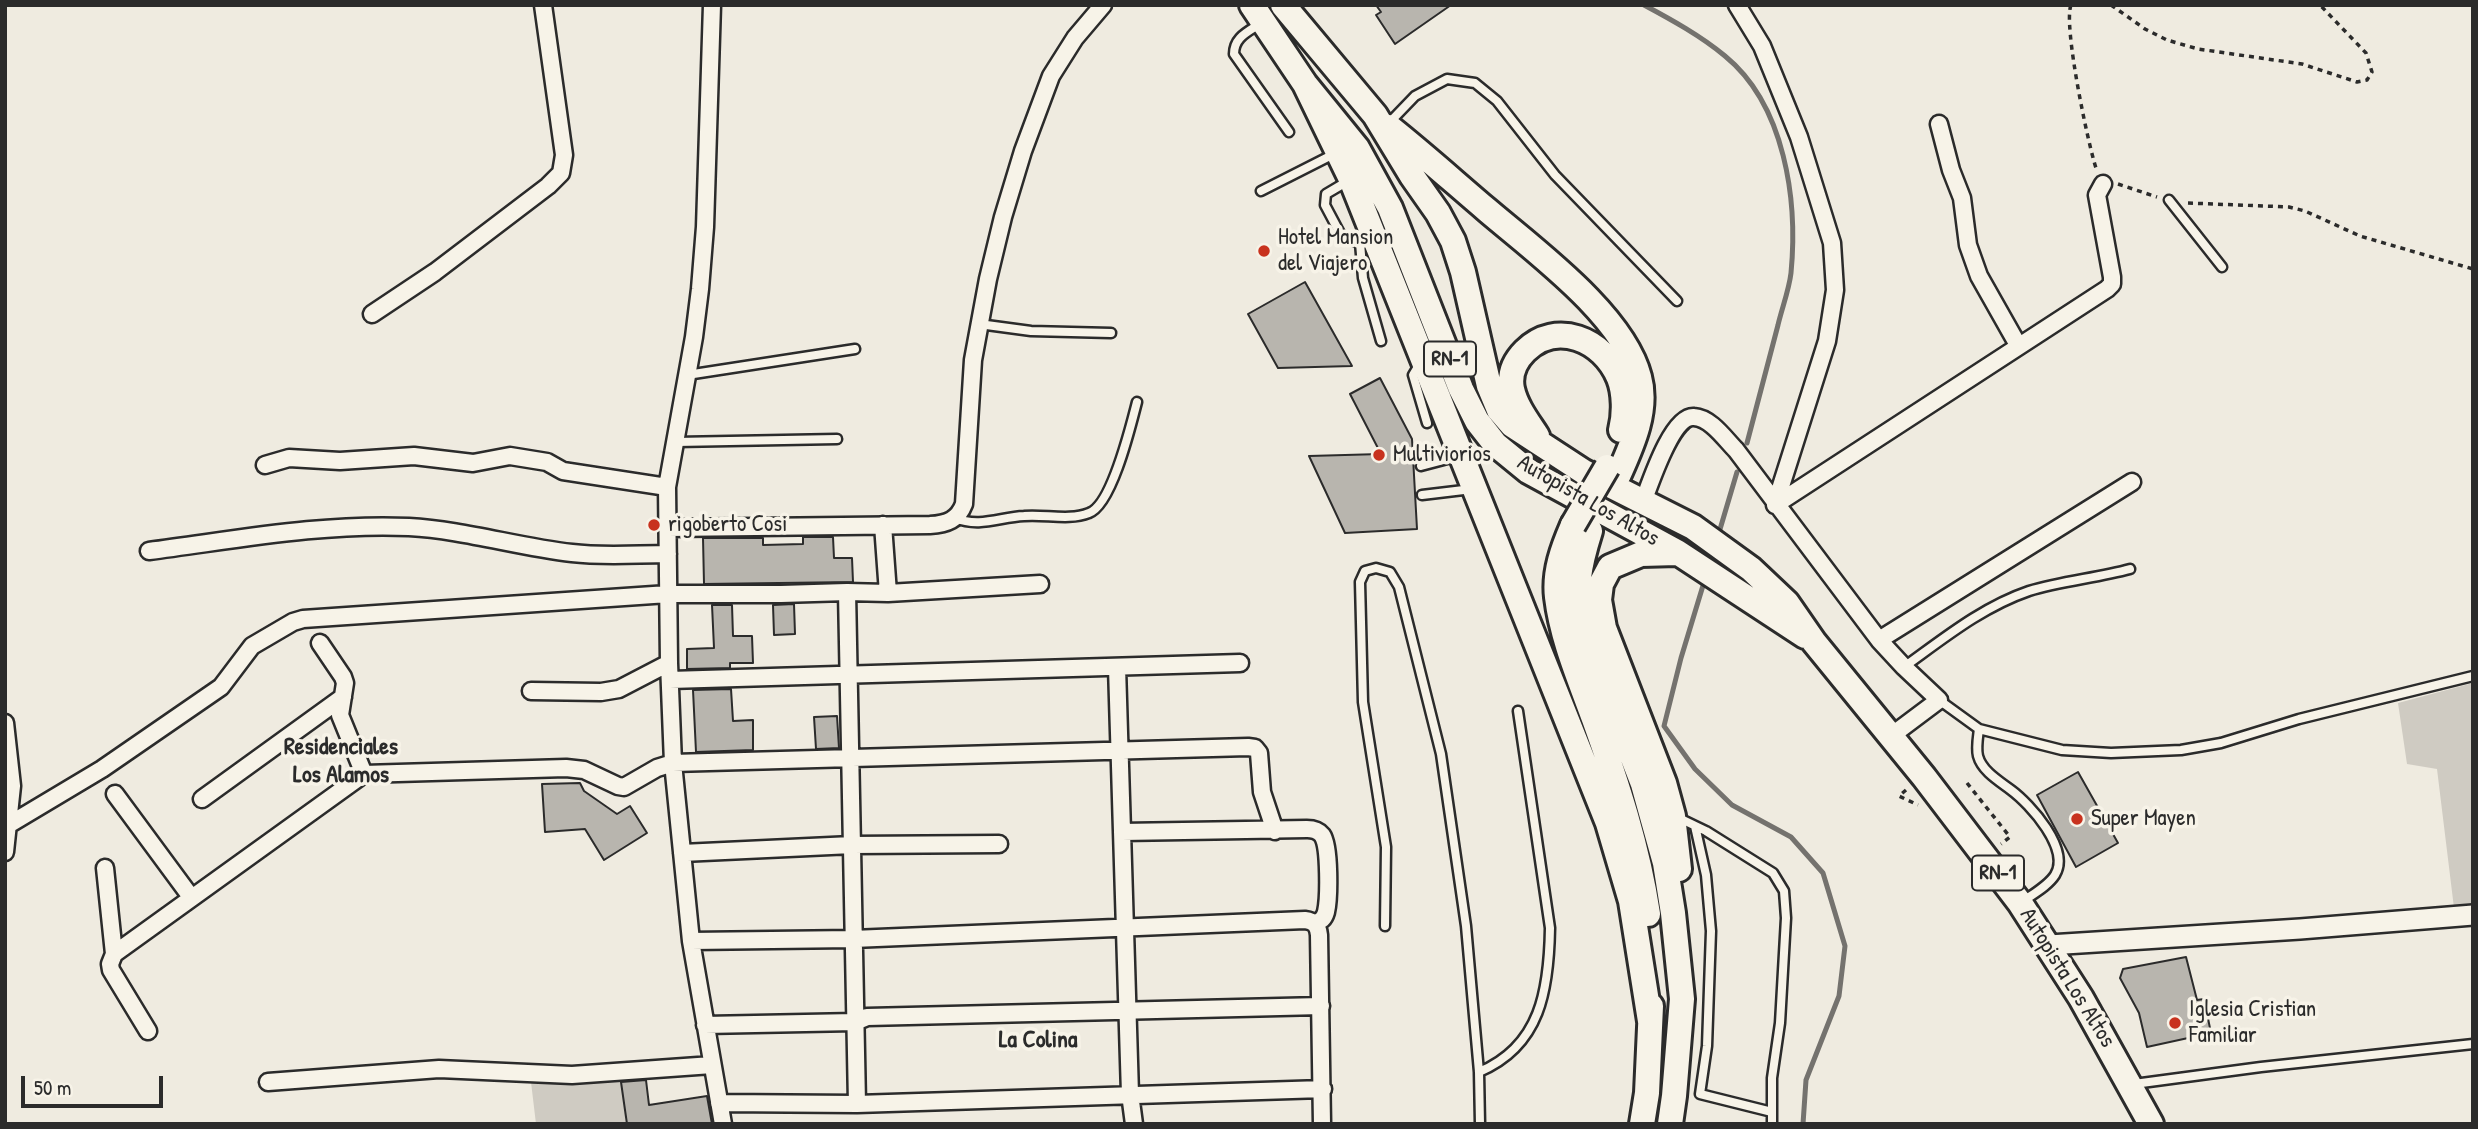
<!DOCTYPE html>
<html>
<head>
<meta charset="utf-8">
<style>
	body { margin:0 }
	#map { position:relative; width:2478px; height:1129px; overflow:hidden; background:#efebe0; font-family:"Patrick Hand",sans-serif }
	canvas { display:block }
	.frame { position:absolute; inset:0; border:7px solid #2b2b2b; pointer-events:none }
	.scale { position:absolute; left:21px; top:1076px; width:142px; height:32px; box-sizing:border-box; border:4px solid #2b2b2b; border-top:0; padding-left:9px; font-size:21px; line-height:24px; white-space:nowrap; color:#2b2b2b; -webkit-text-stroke:5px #f7f3e8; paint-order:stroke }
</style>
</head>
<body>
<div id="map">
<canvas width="2478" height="1129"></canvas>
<div class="frame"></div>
<div class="scale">50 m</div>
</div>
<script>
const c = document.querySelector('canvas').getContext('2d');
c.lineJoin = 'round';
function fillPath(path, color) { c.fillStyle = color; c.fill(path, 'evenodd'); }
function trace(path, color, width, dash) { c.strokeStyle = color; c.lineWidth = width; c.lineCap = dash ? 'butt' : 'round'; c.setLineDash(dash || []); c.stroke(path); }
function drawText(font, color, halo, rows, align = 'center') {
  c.font = font + ' "Patrick Hand",sans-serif'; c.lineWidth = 7; c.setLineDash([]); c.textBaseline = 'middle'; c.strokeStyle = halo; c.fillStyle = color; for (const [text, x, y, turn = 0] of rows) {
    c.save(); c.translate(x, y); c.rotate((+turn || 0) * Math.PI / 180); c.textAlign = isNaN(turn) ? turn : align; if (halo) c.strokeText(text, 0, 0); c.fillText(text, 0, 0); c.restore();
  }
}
fillPath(new Path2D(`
	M 2473,683 L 2473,906 L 2454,908 L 2437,769 L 2407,764 L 2398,703 Z
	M 621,1076 L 626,1123 L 536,1124 L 531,1082 Z`), '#cfcbc2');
trace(new Path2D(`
	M 1644,5 C 1672,20 1701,36 1725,56 C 1785,105 1798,200 1791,273 C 1789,290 1782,308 1778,325 C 1768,364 1757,404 1747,443
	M 1718,536 L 1737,472
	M 1705,579 L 1681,658 L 1664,726 L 1695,769 L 1732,805 L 1791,837 L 1823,873 L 1845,946 L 1839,996 L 1806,1080 L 1803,1124`), '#74726e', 5);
const building = new Path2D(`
	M 1376,5 L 1451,5 L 1395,44 L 1376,15 L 1381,12 Z
	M 1305,282 L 1352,366 L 1278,368 L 1248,314 Z
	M 1380,378 L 1412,439 L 1417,529 L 1345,533 L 1309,456 L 1381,454 L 1350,394 Z
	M 803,537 L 833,537 L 834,558 L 852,558 L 853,582 L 704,584 L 703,538 L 763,538 L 763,545 L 803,544 Z
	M 794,604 L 795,634 L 774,635 L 773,605 Z
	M 712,605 L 732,605 L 733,636 L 752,636 L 753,663 L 730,663 L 730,668 L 687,669 L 687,649 L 714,648 Z
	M 731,689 L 733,721 L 753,720 L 753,750 L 696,752 L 693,690 Z
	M 837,716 L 839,748 L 816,749 L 814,717 Z
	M 2078,772 L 2118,843 L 2076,867 L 2037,795 Z
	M 580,783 L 584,791 L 617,814 L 630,806 L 647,833 L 604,860 L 585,829 L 545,832 L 542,784 Z
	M 2186,957 L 2197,1000 L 2204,999 L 2211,1033 L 2147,1047 L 2139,1013 L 2120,978 L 2123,969 Z
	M 646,1080 L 649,1105 L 707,1096 L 712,1124 L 627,1124 L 621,1082 Z`);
fillPath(building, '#b8b5ae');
trace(building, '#2b2b2b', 2);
const service = new Path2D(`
	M 1261,23 C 1248,32 1234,37 1234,54 L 1289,132
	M 1389,123 L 1415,96 L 1447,79 L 1475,83 L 1497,101 L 1555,175 L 1677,301
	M 1348,181 L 1326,194 L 1325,205 L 1342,237 L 1360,243 L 1372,238
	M 1261,191 L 1334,154
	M 2169,200 L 2222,267
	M 1360,243 L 1363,278 L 1381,341
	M 979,324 L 1031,331 L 1111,333
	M 1419,365 L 1413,375 L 1427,423
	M 687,375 L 855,349
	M 676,442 L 837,439
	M 1421,466 L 1459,456
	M 1422,495 L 1472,489
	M 955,518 C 980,528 1000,517 1024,516 C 1045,514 1069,521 1089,513 C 1112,505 1131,425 1137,402
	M 1904,667 C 1943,639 1982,607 2029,591 C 2061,581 2097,578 2130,569
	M 1939,700 L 1979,729 L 2062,750 L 2111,753 L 2181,750 L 2221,743 L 2299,719 L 2473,676
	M 1979,729 C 1978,737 1976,748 1978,756 C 1982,771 1999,781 2011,790 C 2030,804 2071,849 2055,875 C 2048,886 2033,894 2022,902
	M 1679,818 L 1706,831 L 1773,873 L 1784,891 L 1786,918 L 1780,1023 L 1772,1078 L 1772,1124
	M 1695,826 L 1706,875 L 1711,931 L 1707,1046 L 1700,1094 L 1772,1112
	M 1385,926 L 1386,847 L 1363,702 L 1360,582 L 1365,571 L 1376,568 L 1390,572 L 1399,587 L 1441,754 L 1466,926 L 1479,1072 L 1480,1124
	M 1479,1072 C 1541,1046 1549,989 1550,928 L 1518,711
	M 2134,1084 L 2261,1067 L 2473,1044`);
const minor = new Path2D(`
	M 712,5 L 705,227 L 700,289 L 694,337 L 667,487 L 669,663 L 673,763 L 691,941 L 723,1124
	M 1737,5 L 1762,46 L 1799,137 L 1832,243 L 1835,290 L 1827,341 L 1775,505
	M 1939,124 L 1951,170 L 1962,198 L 1968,245 L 1979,276 L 2018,345
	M 372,314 L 435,272 L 548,186 L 561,173 L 564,155 L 543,5
	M 265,465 L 289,458 L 340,461 L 414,456 L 473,463 L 510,456 L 547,462 L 563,471 L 667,487
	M 1643,502 C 1650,484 1672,415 1694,417 C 1711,418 1725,439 1736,450 L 1879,640 L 1904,667 L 1939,700 L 1891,736
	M 1775,505 L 2107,289 L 2112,284 L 2112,277 L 2097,195 L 2103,184
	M 883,525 L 888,593
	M 668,528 L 930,525 C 947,524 958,520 964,504 L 973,360 L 988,279 L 1003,217 L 1023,151 L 1051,76 L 1075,38 L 1103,5
	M 149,551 C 235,540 322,523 409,527 C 464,530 518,547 572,553 C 604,557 637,554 668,554
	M 847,592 L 857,1104
	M 1879,640 L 2132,482
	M 320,643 L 343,677 L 345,683 L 340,715 L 364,774
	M 1117,667 L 1130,1094 L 1134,1124
	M 670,680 L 1240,663
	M 531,691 L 601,692 L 619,689 L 669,663
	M 5,723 L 12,786 L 5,852
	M 115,794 L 191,897
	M 202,799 L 343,697
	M 10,824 L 102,769 L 221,687 L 252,646 L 293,622 L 303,619 L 668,594 L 781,594 L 847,592 L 888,593 L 1040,584
	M 1122,832 L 1307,829 C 1313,829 1318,830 1322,835 C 1330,846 1329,899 1326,912 C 1324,919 1321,921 1315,923
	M 682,853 L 852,845 L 999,844
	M 105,868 L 114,954 L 110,964 L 111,970 L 148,1031
	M 691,941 L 853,939 L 1305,920 C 1314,921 1318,925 1319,935 L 1322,1124
	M 114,954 L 364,774 L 566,768 L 584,770 L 618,786 L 624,787 L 657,768 L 673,763 L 1248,747 L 1255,748 L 1259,753 L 1262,792 L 1275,831
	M 705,1025 L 855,1022 L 867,1017 L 1321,1006
	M 268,1082 L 439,1069 L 572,1075 L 712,1065
	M 719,1103 L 857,1104 L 1323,1089`);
const tertiary = new Path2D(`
	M 2049,945 L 2300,929 L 2473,915`);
const primary = new Path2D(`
	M 1252,5 L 1305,84 L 1357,148 L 1390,208 L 1461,389 L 1477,421 L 1495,444 L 1528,471 L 1677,552 L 1805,636
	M 1283,5 L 1375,115 L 1412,176 L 1438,213 L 1453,241 L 1463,272 L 1489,386 L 1499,410 L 1512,425 L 1584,472 L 1693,527 L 1751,569 L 1787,603 L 1814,642 L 1924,777 L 2020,903 L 2081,998 L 2151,1124
	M 1305,84 L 1351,179 L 1608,823 L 1631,901 L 1650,1021
	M 1389,127 C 1423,154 1454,182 1487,210 C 1535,251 1623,315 1639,377 C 1648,410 1632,445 1619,474
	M 1537,436 C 1528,422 1516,407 1512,389 C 1509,374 1514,362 1525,351 C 1556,320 1603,339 1619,378 C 1625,393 1625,415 1621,430
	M 1573,525 C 1563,548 1554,572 1557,597 C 1562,639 1580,680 1594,719 C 1617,783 1638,847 1648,914
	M 1590,531 C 1579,566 1574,590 1582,626 L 1643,784 L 1665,863 L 1673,913 L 1682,999 L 1674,1096 L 1670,1124
	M 1677,553 L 1641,554 L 1610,567 L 1601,584 L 1599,600 L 1604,628 L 1664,783 L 1673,816 L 1679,869
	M 1642,1124 L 1647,1093 L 1651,1006`);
trace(service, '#2b2b2b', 13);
trace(minor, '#2b2b2b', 21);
trace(tertiary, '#2b2b2b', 24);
trace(primary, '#2b2b2b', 30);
trace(new Path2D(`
	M 2071,5 C 2063,25 2088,144 2096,168
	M 2111,5 L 2145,29 L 2167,40 L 2198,49 L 2302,64 L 2357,82 L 2367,80 L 2372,72 L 2366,53 L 2320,5
	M 2118,184 L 2157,197
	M 2188,203 L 2289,207 L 2305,211 L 2360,236 L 2473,269
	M 1967,783 L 2010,837 L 2001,844
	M 1906,790 L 1899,796 L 1918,805`), '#2b2b2b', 3.5, [5, 5]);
trace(service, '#f7f3e8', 8);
trace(minor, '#f7f3e8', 16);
trace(tertiary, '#f7f3e8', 19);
trace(primary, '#f7f3e8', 24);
const primaryBridge = new Path2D(`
	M 1573,525 L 1607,467`);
trace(primaryBridge, '#2b2b2b', 30, []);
trace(primaryBridge, '#f7f3e8', 24);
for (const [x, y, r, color] of [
	[1264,251,7,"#c8321e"],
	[1379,455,7,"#c8321e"],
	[654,525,7,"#c8321e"],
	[2077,819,7,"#c8321e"],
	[2175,1023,7,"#c8321e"]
]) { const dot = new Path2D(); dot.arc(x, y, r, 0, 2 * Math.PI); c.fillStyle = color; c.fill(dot); trace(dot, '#f7f3e8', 2.5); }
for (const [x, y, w] of [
	[1450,359,52],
	[1998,873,52]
]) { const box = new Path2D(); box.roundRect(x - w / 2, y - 17.5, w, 35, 5); c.fillStyle = '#f7f3e8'; c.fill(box); trace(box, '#2b2b2b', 2); }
drawText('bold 21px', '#2b2b2b', null, [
	["RN-1",1450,359],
	["RN-1",1998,873]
]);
drawText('23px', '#2b2b2b', '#f7f3e8', [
	["Hotel Mansion",1278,238],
	["del Viajero",1278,264],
	["Multiviorios",1393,455],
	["rigoberto Cosi",668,525],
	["Super Mayen",2091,819],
	["Iglesia Cristian",2189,1010],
	["Familiar",2189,1036]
], 'left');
drawText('23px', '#2b2b2b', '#f7f3e8', [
	["Autopista Los Altos",1588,501,30],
	["Autopista Los Altos",2067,978,58]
]);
drawText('bold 24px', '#2b2b2b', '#f7f3e8', [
	["Residenciales",341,748],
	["Los Alamos",341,776],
	["La Colina",1038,1041]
]);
</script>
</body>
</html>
